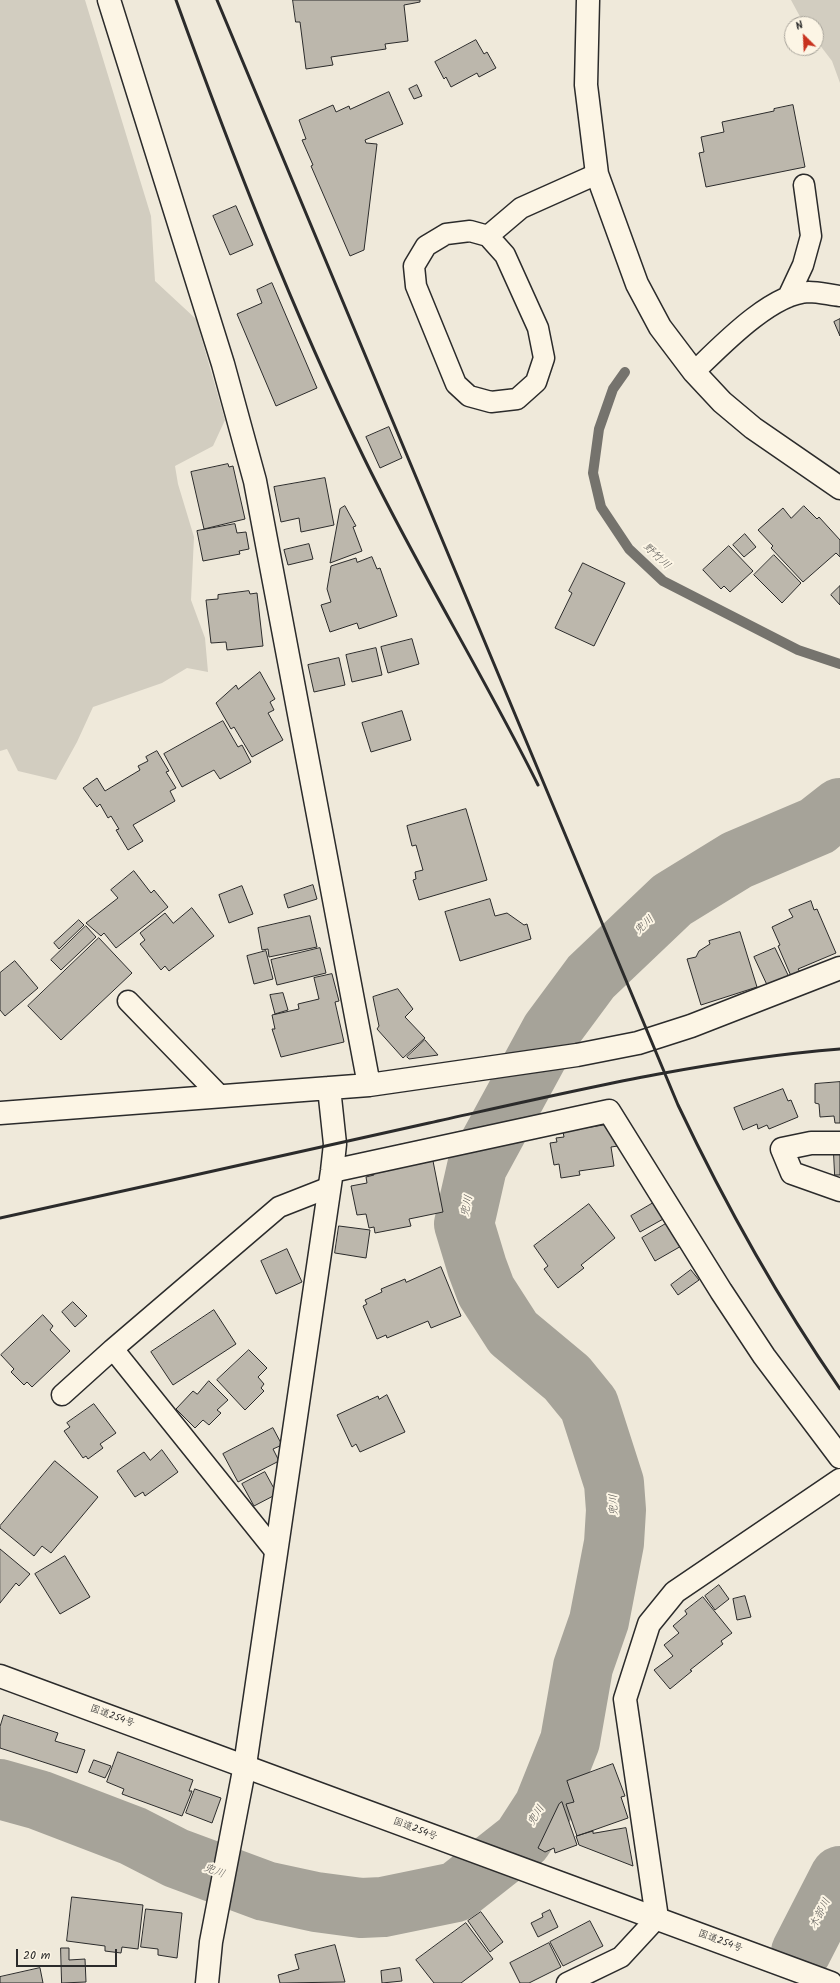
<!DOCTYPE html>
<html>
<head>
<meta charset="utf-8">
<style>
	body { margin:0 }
	#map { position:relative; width:840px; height:1983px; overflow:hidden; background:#efe9da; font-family:Kalam,sans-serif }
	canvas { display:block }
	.north { position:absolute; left:784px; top:16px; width:40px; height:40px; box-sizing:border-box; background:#fcf5e5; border:1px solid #a8a49b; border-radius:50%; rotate:336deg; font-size:11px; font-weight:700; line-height:16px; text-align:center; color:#2b2b2b }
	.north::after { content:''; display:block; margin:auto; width:14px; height:18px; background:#c8321e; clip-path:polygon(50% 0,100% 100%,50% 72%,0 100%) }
	.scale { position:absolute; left:16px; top:1949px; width:101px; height:18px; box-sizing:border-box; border:2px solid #2b2b2b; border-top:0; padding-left:5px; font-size:12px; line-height:14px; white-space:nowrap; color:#2b2b2b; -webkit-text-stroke:3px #fcf5e5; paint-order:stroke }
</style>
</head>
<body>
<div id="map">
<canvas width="840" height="1983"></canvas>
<div class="north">N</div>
<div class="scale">20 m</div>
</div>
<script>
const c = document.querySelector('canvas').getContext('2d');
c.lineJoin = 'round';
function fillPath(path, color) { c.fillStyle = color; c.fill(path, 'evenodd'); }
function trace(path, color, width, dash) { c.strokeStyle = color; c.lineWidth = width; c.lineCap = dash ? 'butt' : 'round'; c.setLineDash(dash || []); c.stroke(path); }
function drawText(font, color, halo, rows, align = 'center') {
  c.font = font + ' Kalam,"Klee One",sans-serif'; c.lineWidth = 4; c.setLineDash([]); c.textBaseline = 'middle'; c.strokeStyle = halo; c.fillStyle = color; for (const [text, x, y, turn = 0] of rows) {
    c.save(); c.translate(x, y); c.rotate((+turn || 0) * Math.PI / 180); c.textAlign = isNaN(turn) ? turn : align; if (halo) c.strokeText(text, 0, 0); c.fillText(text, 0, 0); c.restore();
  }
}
fillPath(new Path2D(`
	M 0,0 L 85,0 L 151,216 L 155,281 L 196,319 L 225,420 L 213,446 L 175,466 L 178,484 L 194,537 L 191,600 L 205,638 L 208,672 L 187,668 L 162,683 L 93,707 L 77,742 L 56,780 L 18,771 L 7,749 L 0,751 Z
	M 791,0 L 840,0 L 840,83 L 832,61 L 816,40 L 816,24 L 804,24 Z`), '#d2cdc0');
trace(new Path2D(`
	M 625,372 L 613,389 L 599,429 L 593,473 L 601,507 L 629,549 L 663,581 L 798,650 L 840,664`), '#75736d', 10);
trace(new Path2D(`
	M 0,1789 L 39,1800 L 133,1836 L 176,1858 L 265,1891 L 316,1902 L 361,1908 L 383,1907 L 456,1892 L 522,1840 L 544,1806 L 570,1741 L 583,1667 L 599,1621 L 614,1543 L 616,1510 L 614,1483 L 589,1405 L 567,1378 L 513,1333 L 486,1291 L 477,1267 L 464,1224 L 477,1167 L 551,1031 L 591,977 L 672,900 L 737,860 L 817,826 L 840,808
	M 801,1952 L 840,1876`), '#a6a399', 60);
const building = new Path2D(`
	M 293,0 L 420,0 L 420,2 L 404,5 L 408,41 L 385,44 L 386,49 L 331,57 L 333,65 L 306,69 L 300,22 L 296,22 Z
	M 476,40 L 484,54 L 487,52 L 496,68 L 479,77 L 477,73 L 451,87 L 446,77 L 444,79 L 435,62 Z
	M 417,85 L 422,96 L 414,99 L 409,89 Z
	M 389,92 L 403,124 L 365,140 L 366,143 L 377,144 L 364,250 L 350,256 L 311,166 L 313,165 L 302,140 L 306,139 L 299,120 L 333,105 L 336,112 L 349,106 L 350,109 Z
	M 793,105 L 805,167 L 706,187 L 699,153 L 704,152 L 701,137 L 724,132 L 722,122 L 774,111 L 774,109 Z
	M 236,206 L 253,245 L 230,255 L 213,216 Z
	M 272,283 L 317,388 L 276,406 L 237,314 L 262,303 L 257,290 Z
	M 840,319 L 840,336 L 834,322 Z
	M 389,427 L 402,458 L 380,468 L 366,437 Z
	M 228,464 L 229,467 L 233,466 L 245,519 L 204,529 L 191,472 Z
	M 325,478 L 334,525 L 301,532 L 299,518 L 281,522 L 274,487 Z
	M 345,506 L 356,526 L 353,527 L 362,551 L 330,563 L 340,509 Z
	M 804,506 L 817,519 L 819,517 L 840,540 L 840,557 L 836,553 L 803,582 L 771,548 L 773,546 L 758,530 L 783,508 L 791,518 Z
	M 235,524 L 237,533 L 246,532 L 249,549 L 239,551 L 240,554 L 203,561 L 197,531 Z
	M 745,534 L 756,547 L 744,557 L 733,545 Z
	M 309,544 L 313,559 L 288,565 L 284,550 Z
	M 729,546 L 753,571 L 730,592 L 724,586 L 721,589 L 703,570 Z
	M 774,555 L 801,583 L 782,603 L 754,575 Z
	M 372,557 L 377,569 L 380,568 L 397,616 L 359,629 L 357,623 L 330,632 L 321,605 L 331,602 L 327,589 L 331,566 L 356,558 L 357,562 Z
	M 583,563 L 625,583 L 594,646 L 555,628 L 572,593 L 569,591 Z
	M 840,586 L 840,605 L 831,595 Z
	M 249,591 L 250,594 L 257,593 L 263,646 L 227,650 L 226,642 L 211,643 L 206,600 L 218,599 L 218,595 Z
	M 412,639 L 419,664 L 388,673 L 381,647 Z
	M 376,648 L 382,675 L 352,682 L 346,655 Z
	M 339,658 L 345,685 L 314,692 L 308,665 Z
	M 260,672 L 275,699 L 270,702 L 274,710 L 268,713 L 283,740 L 252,757 L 234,727 L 231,729 L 216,703 L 236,685 L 238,689 Z
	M 402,711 L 411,740 L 371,752 L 362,723 Z
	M 223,721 L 238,747 L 242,745 L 251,762 L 220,779 L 214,770 L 182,787 L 164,754 Z
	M 157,751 L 169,771 L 166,772 L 176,788 L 170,791 L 175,801 L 133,825 L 143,841 L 128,850 L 116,830 L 119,829 L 111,816 L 108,818 L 100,804 L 97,807 L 83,788 L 97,778 L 105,791 L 140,770 L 138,766 L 148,761 L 146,757 Z
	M 466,809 L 487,880 L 419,900 L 413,880 L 416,879 L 415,872 L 423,870 L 416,845 L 412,846 L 407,826 Z
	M 134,871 L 151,893 L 154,890 L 168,907 L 116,948 L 104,933 L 101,936 L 86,923 L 118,898 L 111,890 Z
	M 313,885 L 317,899 L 288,908 L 284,895 Z
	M 242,886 L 253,914 L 229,923 L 219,895 Z
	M 490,899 L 495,916 L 507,913 L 524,925 L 527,924 L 531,939 L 460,961 L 445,912 Z
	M 811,901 L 814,910 L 817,909 L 836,953 L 798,969 L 800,972 L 791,976 L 778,946 L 780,945 L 772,927 L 793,917 L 789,910 Z
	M 192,908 L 214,936 L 169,971 L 165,966 L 161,970 L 140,944 L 145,940 L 140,933 L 165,913 L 173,923 Z
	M 310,916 L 317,947 L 269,957 L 268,949 L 262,950 L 258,928 Z
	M 79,920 L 84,925 L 59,949 L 54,943 Z
	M 86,926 L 96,937 L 61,970 L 51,960 Z
	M 740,932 L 757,987 L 701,1005 L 687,959 L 696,957 L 699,951 L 710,944 L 709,941 Z
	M 99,938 L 132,973 L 61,1040 L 28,1006 Z
	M 320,948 L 326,973 L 277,985 L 271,960 Z
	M 775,948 L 789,977 L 768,987 L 754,957 Z
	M 266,951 L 273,979 L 254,984 L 247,956 Z
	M 15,961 L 38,988 L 5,1016 L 0,1010 L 0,973 Z
	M 332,974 L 339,1001 L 335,1002 L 344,1042 L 281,1057 L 272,1029 L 275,1029 L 272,1015 L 299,1009 L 298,1004 L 319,999 L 314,978 Z
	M 398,989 L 413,1009 L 405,1017 L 425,1038 L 403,1058 L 377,1029 L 379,1026 L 373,997 Z
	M 283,993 L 288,1010 L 275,1014 L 270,995 Z
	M 425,1040 L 438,1055 L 409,1059 L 407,1057 Z
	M 840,1082 L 840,1123 L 835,1123 L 834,1116 L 820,1117 L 819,1104 L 815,1103 L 815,1084 Z
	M 783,1089 L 788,1101 L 791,1100 L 798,1117 L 769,1129 L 767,1125 L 758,1129 L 757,1124 L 743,1130 L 734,1108 Z
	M 612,1124 L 616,1134 L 618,1146 L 611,1147 L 614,1166 L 579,1171 L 580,1175 L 561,1178 L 559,1164 L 554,1165 L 550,1143 L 557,1142 L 556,1138 L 564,1137 L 563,1132 Z
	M 834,1154 L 840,1154 L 840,1175 L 835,1175 Z
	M 433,1161 L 443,1212 L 409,1219 L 411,1226 L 375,1233 L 374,1227 L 369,1228 L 366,1214 L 357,1215 L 351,1186 L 367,1183 L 366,1177 L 374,1175 L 373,1173 Z
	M 655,1202 L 665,1218 L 640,1232 L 631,1216 Z
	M 589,1204 L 615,1238 L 581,1265 L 584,1268 L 558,1288 L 544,1269 L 548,1266 L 534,1246 Z
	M 669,1222 L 683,1245 L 655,1261 L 642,1238 Z
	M 339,1226 L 370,1230 L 366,1258 L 335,1253 Z
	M 287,1249 L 302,1282 L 276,1294 L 261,1261 Z
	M 441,1267 L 461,1316 L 431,1328 L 428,1321 L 387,1338 L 386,1335 L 377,1339 L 363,1306 L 367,1304 L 365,1300 L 382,1292 L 381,1289 L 405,1279 L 406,1282 Z
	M 691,1270 L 699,1280 L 678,1295 L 671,1285 Z
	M 73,1302 L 87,1316 L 75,1327 L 62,1312 Z
	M 214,1310 L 236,1344 L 173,1385 L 151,1352 Z
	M 43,1315 L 53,1326 L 50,1330 L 70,1351 L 32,1387 L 27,1382 L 24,1385 L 11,1372 L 14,1369 L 1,1355 Z
	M 249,1350 L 267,1368 L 258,1377 L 264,1384 L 261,1388 L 264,1391 L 245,1410 L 217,1380 Z
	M 209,1381 L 228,1400 L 217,1410 L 221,1413 L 209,1425 L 203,1420 L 195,1428 L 176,1409 L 193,1391 L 197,1394 Z
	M 387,1395 L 405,1432 L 360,1452 L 356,1444 L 352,1447 L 337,1415 L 378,1396 L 379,1399 Z
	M 94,1404 L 116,1433 L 100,1444 L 103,1448 L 88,1459 L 86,1456 L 83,1458 L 64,1431 L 70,1427 L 67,1423 Z
	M 273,1428 L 282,1445 L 273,1449 L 279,1461 L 238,1482 L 223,1454 Z
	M 162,1450 L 178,1472 L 145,1496 L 143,1492 L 135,1497 L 117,1471 L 144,1452 L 150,1460 Z
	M 55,1461 L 98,1497 L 51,1553 L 42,1546 L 34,1556 L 0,1528 L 0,1526 Z
	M 265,1472 L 277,1494 L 254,1506 L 242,1484 Z
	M 0,1549 L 30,1574 L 19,1586 L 16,1583 L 0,1603 Z
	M 65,1556 L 90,1597 L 60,1614 L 35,1574 Z
	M 719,1585 L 729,1599 L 715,1610 L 705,1596 Z
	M 745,1596 L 751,1617 L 737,1620 L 733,1599 Z
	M 703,1597 L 732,1633 L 721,1641 L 723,1644 L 690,1670 L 692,1671 L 670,1689 L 654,1670 L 673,1656 L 664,1645 L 679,1633 L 673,1626 L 687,1614 L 685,1611 Z
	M 4,1715 L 58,1733 L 55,1741 L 85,1750 L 77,1773 L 0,1748 L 0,1727 Z
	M 118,1752 L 193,1780 L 189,1791 L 192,1791 L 182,1816 L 122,1794 L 124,1789 L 107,1782 Z
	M 94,1760 L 111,1766 L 105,1778 L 89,1772 Z
	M 613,1764 L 625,1796 L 621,1797 L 628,1818 L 577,1836 L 566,1804 L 574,1802 L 567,1781 Z
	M 195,1789 L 221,1798 L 212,1823 L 186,1813 Z
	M 562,1802 L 577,1845 L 555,1853 L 554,1848 L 545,1852 L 538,1848 L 559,1804 Z
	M 626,1828 L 633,1866 L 579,1845 L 576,1836 L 593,1831 L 593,1833 Z
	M 72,1897 L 143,1905 L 138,1949 L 122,1947 L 121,1953 L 105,1951 L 105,1946 L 67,1941 Z
	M 146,1909 L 182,1913 L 177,1958 L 158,1955 L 158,1949 L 141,1947 Z
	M 550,1910 L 558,1927 L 538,1937 L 531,1923 L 543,1917 L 542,1914 Z
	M 481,1912 L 503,1942 L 490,1952 L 468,1921 Z
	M 590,1921 L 603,1946 L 563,1966 L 550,1942 Z
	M 466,1923 L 493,1959 L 461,1983 L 434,1983 L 416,1960 Z
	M 549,1943 L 561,1967 L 529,1983 L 520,1983 L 510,1963 Z
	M 335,1945 L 345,1982 L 280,1983 L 278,1975 L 299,1969 L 295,1955 Z
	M 61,1948 L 69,1948 L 69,1960 L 85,1959 L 86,1982 L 62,1983 Z
	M 40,1968 L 43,1983 L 0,1983 L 0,1977 Z
	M 400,1968 L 402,1981 L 382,1983 L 381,1971 Z`);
fillPath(building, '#bcb7ac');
trace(building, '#2b2b2b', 1);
const lane = new Path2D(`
	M 470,231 L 488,236 L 505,255 L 538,328 L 544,358 L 536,382 L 517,399 L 491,402 L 469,396 L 456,384 L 416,286 L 414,266 L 426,246 L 446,234 Z
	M 488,236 L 521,208 L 597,174
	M 788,297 L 803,265 L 811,236 L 804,185
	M 694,372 C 720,347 771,293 809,292 C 819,292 830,295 840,296
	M 128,1001 L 220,1096
	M 113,1349 L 276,1552
	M 62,1395 L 113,1349 L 279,1207 L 330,1187
	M 567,1983 L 621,1957 L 657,1918`);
const street = new Path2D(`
	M 109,0 L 223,364 L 255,481 L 369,1085
	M 0,1113 L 369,1085 L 577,1055 L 638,1043 L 691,1026 L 840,968
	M 840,1143 L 811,1143 L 782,1149 L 792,1173 L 840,1190
	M 332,1171 L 609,1111 L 721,1291 L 764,1356 L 840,1457
	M 245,1765 L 332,1171 L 335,1144 L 329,1088
	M 657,1918 L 625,1699 L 649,1624 L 675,1592 L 840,1480`);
const secondary = new Path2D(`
	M 588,0 L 586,85 L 597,174 L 637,284 L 660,327 L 694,372 L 722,402 L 753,428 L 840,488
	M 207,1983 L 211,1942 L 245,1765`);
const highway = new Path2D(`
	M 0,1676 L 831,1983`);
trace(lane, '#2b2b2b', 23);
trace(street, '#2b2b2b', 25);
trace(secondary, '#2b2b2b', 25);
trace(highway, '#2b2b2b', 25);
trace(lane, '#fcf5e5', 20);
trace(street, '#fcf5e5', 22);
trace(secondary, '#fcf5e5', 22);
trace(highway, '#fcf5e5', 22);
trace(new Path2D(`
	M 176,0 C 232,155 292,310 364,458 C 418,569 483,674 538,785
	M 217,0 L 678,1105 C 725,1204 778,1299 840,1389
	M 0,1218 C 143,1186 286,1156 429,1123 C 565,1093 701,1060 840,1049`), '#2b2b2b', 3);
drawText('10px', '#2b2b2b', '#fcf5e5', [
	["国道254号",112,1717,20],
	["国道254号",415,1830,21],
	["国道254号",720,1942,20]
]);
drawText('italic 11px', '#565552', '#fcf5e5', [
	["野竹川",656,557,43],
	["兜川",645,926,-43],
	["兜川",468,1206,-78],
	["兜川",615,1505,-91],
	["兜川",537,1816,-58],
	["兜川",214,1872,20],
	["木部川",821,1914,-63]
]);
</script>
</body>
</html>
